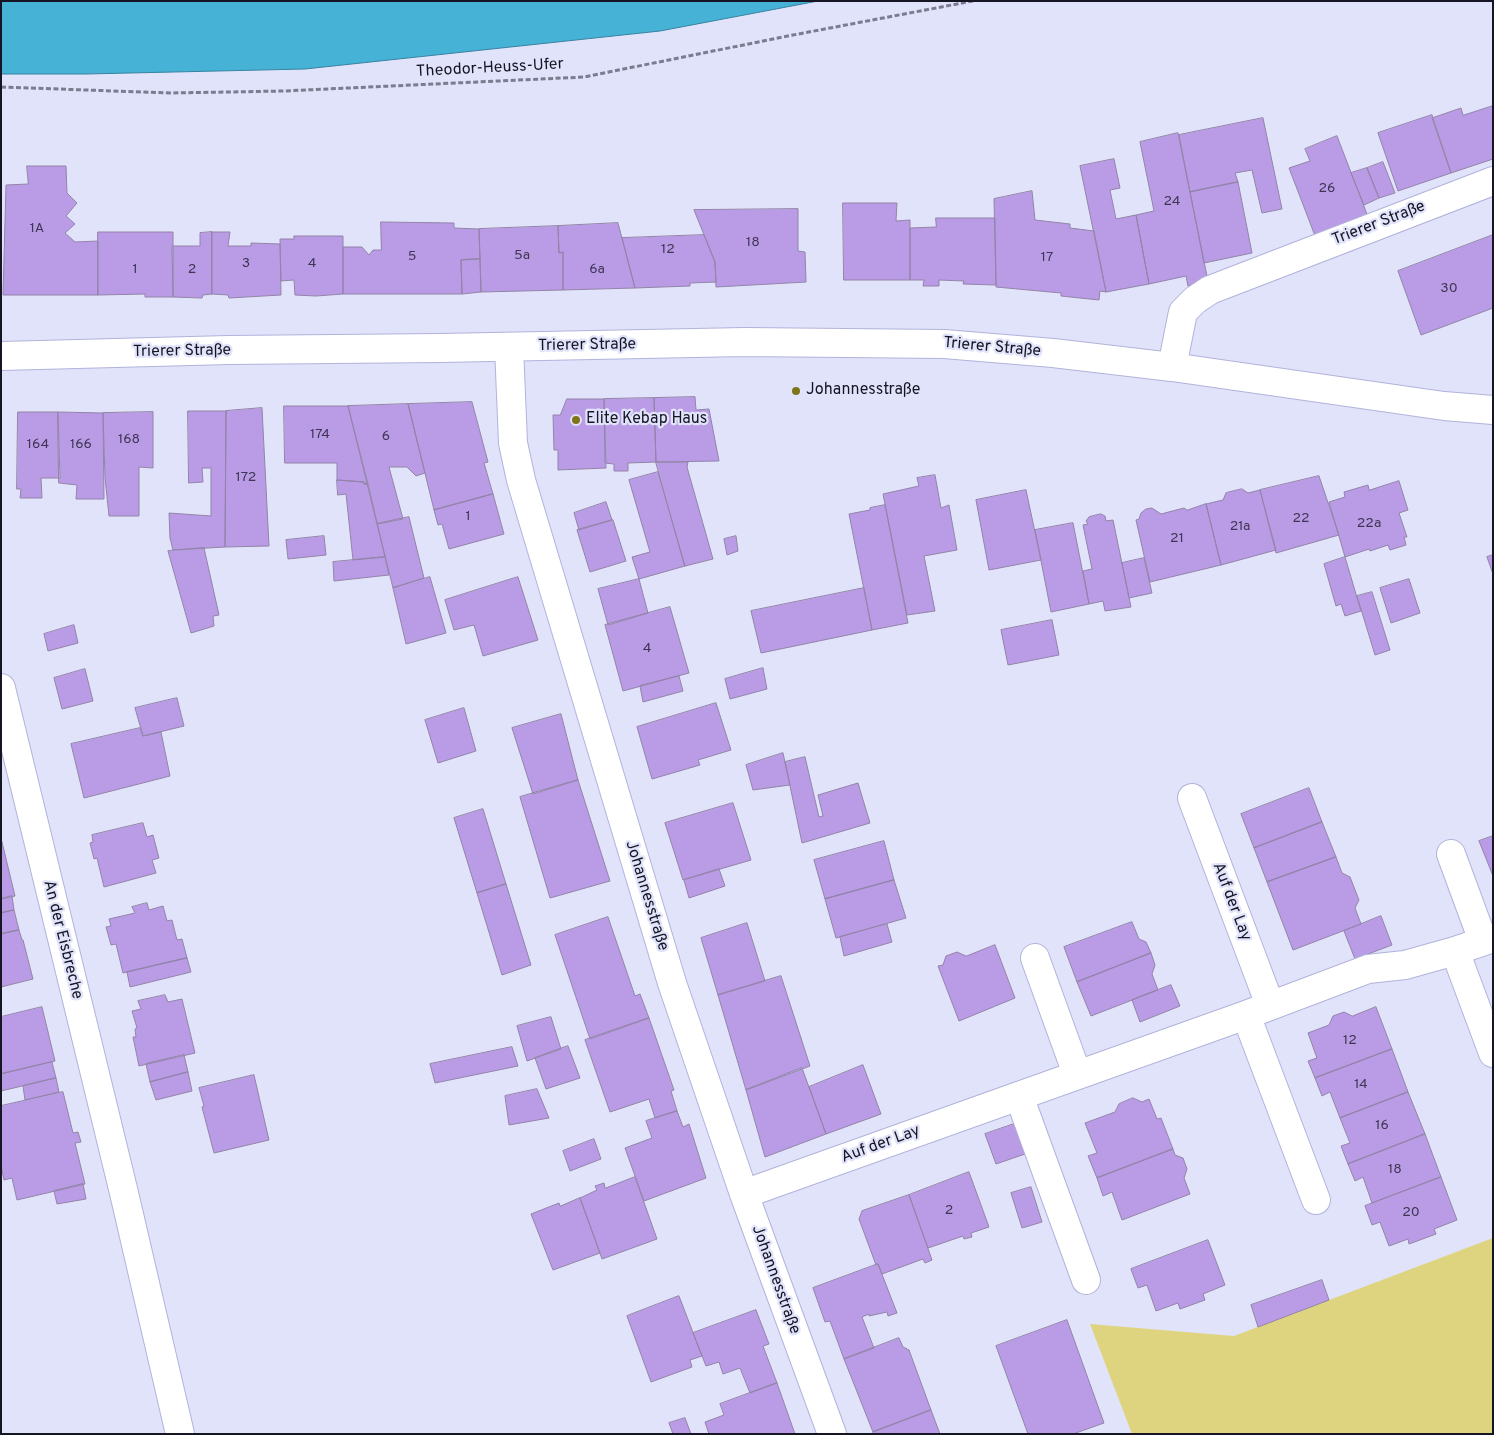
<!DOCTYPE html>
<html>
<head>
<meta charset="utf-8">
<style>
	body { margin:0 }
	#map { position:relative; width:1494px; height:1435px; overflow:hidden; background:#e1e3fb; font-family:Overpass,sans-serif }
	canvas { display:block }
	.frame { position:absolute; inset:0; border:2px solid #151523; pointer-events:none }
</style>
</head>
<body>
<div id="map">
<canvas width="1494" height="1435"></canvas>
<div class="frame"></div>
</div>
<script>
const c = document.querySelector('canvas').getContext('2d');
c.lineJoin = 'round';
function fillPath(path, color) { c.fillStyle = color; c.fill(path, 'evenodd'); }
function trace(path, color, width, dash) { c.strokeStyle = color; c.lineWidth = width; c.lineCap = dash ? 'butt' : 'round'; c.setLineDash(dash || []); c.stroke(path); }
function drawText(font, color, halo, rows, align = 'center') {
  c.font = font + ' Overpass,sans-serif'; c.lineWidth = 4.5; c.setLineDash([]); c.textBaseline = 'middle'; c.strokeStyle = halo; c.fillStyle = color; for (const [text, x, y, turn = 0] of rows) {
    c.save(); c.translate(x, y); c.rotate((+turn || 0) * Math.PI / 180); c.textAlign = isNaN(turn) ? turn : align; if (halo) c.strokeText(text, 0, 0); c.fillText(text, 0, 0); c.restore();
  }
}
fillPath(new Path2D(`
	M 1493,1238 L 1493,1434 L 1132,1434 L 1090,1324 L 1234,1336 Z`), '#ded480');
const water = new Path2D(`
	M 1,1 L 818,1 L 660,31 L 305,69 L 86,74 L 1,74 Z`);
fillPath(water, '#46b2d5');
trace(water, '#3783a0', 1);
const building = new Path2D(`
	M 1493,106 L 1493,159 L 1451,173 L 1432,118 L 1461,108 L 1463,115 Z
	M 1432,115 L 1451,173 L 1398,191 L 1378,133 Z
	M 1263,118 L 1282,209 L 1262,213 L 1252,170 L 1235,173 L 1238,182 L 1190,192 L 1179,135 Z
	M 1178,133 L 1208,281 L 1188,286 L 1186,276 L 1149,284 L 1136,215 L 1154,211 L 1140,142 Z
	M 1337,136 L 1370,222 L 1317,241 L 1289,168 L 1310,161 L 1305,149 Z
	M 1114,159 L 1120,188 L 1110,190 L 1116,219 L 1136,215 L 1149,284 L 1106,292 L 1080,166 Z
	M 1383,162 L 1395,193 L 1379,198 L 1367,168 Z
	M 27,166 L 66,166 L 67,193 L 77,203 L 66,216 L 75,224 L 65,233 L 75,242 L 98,241 L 98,295 L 3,295 L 6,185 L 28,184 Z
	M 1367,168 L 1379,198 L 1364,205 L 1351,173 Z
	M 1238,182 L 1252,253 L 1204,263 L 1190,192 Z
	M 1032,191 L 1035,220 L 1070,224 L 1070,228 L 1094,231 L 1106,292 L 1100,291 L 1099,300 L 1061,296 L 1061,293 L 996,287 L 994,199 Z
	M 843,203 L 897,203 L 896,221 L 910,220 L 910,280 L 844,280 Z
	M 798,209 L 798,251 L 805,252 L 806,282 L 716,287 L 715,262 L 694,210 Z
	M 936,218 L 995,218 L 996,285 L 963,284 L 964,281 L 939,280 L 939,286 L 923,286 L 924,280 L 910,280 L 910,228 L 936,227 Z
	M 381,222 L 454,223 L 454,228 L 479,229 L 480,259 L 461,260 L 462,294 L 343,294 L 343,247 L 362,247 L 369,255 L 373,250 L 381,250 Z
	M 618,223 L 635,288 L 563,290 L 563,252 L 559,253 L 558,226 Z
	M 558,226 L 559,253 L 563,252 L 563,290 L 481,292 L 479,229 Z
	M 98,232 L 173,232 L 173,297 L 145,297 L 145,294 L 98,295 Z
	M 212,232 L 230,232 L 228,246 L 251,246 L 251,243 L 280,244 L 281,295 L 229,298 L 228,295 L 212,294 Z
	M 212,232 L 212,294 L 203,295 L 202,298 L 173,297 L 172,246 L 200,246 L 200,233 Z
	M 704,235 L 715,262 L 716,282 L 690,283 L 690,286 L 635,288 L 622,238 Z
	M 1493,235 L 1493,308 L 1421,335 L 1398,271 Z
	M 294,236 L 343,236 L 343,294 L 316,296 L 295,295 L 294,280 L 281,281 L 280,239 L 294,239 Z
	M 480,259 L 481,292 L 462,294 L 461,260 Z
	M 695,397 L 696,410 L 709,409 L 719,461 L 656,462 L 654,398 Z
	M 654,398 L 656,462 L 628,463 L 628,471 L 614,471 L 614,464 L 605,463 L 604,399 Z
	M 567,399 L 604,399 L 606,468 L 558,470 L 558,450 L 554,450 L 553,415 L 560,415 Z
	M 472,402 L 488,462 L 484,463 L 493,494 L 434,510 L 408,404 Z
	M 408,404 L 425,473 L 416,476 L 407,467 L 389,467 L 403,519 L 377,524 L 348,406 Z
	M 284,406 L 348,406 L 368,484 L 364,484 L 364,482 L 337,480 L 337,463 L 285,463 Z
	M 262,408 L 269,546 L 225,547 L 226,411 Z
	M 188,411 L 226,411 L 225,547 L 173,550 L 170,538 L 169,513 L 211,516 L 211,468 L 202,468 L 203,482 L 189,483 Z
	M 18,412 L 58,412 L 60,478 L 41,478 L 42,498 L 20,498 L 21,489 L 17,489 Z
	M 58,412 L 103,413 L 104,499 L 76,499 L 77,485 L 59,483 Z
	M 153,412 L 153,468 L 139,467 L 139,516 L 109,516 L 105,478 L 103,413 Z
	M 656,462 L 688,462 L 687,467 L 713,559 L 685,566 Z
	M 658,472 L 685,566 L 639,579 L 632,557 L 650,552 L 629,480 Z
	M 935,475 L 941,508 L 949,505 L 957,550 L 924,556 L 935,611 L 907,615 L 883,494 L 919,486 L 917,478 Z
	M 1319,476 L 1339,535 L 1276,553 L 1260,490 Z
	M 337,480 L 364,482 L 364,484 L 368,484 L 385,557 L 353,560 L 346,494 L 338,495 Z
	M 1399,481 L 1408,510 L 1399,513 L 1407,537 L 1404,537 L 1406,545 L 1390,550 L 1388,545 L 1370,551 L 1369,549 L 1345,557 L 1329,502 L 1345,497 L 1344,492 L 1368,485 L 1369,490 Z
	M 1242,489 L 1248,493 L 1260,490 L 1276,550 L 1221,565 L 1206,504 L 1223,500 L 1226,493 Z
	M 1026,490 L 1041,560 L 989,570 L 976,500 Z
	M 493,494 L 504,534 L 449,549 L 442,524 L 438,525 L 434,510 Z
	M 606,502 L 612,520 L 579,530 L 574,513 Z
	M 1206,504 L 1221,565 L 1150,582 L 1136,520 L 1139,519 L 1141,513 L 1146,509 L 1152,508 L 1161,514 L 1184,508 L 1187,510 Z
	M 885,505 L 908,623 L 872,630 L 849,514 L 870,510 L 870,508 Z
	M 1101,514 L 1105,516 L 1106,521 L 1113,520 L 1131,607 L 1105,611 L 1103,601 L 1089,604 L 1083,571 L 1092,569 L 1083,525 L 1088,524 L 1086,521 L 1089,517 Z
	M 409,517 L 424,578 L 393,588 L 377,524 Z
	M 613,520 L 626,561 L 590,572 L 577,530 Z
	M 1073,523 L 1089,604 L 1051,612 L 1035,530 Z
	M 324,536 L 326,555 L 288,559 L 286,540 Z
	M 736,536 L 738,551 L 727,555 L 724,539 Z
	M 204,548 L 219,615 L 213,616 L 214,626 L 191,633 L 168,551 Z
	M 1493,555 L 1493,574 L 1487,557 Z
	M 385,557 L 389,575 L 334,581 L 333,562 Z
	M 1345,557 L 1361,611 L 1345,616 L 1341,604 L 1336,606 L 1324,564 Z
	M 1144,558 L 1152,593 L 1129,598 L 1122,563 Z
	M 430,577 L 446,633 L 406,644 L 393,588 Z
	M 518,577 L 538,640 L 483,656 L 474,625 L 454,630 L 445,600 Z
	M 639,579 L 648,613 L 608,625 L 598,589 Z
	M 1409,579 L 1420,613 L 1391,623 L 1380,588 Z
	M 864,588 L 872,630 L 761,653 L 751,611 Z
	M 1372,592 L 1390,650 L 1375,655 L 1357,596 Z
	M 670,607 L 689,673 L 623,691 L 605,625 Z
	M 1052,620 L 1059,655 L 1008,665 L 1001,630 Z
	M 74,625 L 78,643 L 48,651 L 44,634 Z
	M 763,668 L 767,689 L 730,699 L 725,679 Z
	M 85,669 L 93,701 L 62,709 L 54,678 Z
	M 679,676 L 683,691 L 643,702 L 640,686 Z
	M 177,698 L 184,726 L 143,736 L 135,708 Z
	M 716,703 L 731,750 L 698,760 L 700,765 L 652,779 L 637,727 Z
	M 464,708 L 476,751 L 438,763 L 425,720 Z
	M 561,714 L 578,780 L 533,794 L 512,728 Z
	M 140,728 L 143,736 L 161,732 L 170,776 L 84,798 L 71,744 Z
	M 783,753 L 790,785 L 753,790 L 746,765 Z
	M 805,757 L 819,817 L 823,816 L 818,795 L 858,783 L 870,823 L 802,843 L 785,762 Z
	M 578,780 L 610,881 L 550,898 L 520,797 Z
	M 1309,788 L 1322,822 L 1254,848 L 1241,814 Z
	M 733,803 L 751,860 L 683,880 L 665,823 Z
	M 483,809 L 506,884 L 477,893 L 454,818 Z
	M 1322,822 L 1336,857 L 1267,882 L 1254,848 Z
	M 143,823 L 147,837 L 153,835 L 159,858 L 152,860 L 156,873 L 104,887 L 97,858 L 94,859 L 90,843 L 93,842 L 92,835 Z
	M 1493,836 L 1493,876 L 1479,841 Z
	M 884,841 L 894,880 L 825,899 L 814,860 Z
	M 2,842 L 15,896 L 1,899 L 1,843 Z
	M 1336,857 L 1342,873 L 1350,877 L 1359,900 L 1355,908 L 1361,924 L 1293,950 L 1267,882 Z
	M 719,869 L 725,886 L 689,898 L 684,880 Z
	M 894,880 L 906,918 L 836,938 L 825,899 Z
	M 506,884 L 531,965 L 502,975 L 477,893 Z
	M 12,896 L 14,910 L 1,913 L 1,899 Z
	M 147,903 L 149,910 L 163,906 L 167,921 L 172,920 L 177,940 L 182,939 L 187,958 L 123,973 L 116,944 L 111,945 L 106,927 L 111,926 L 109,919 L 135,913 L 132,907 Z
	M 14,910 L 19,930 L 1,934 L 1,913 Z
	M 1381,916 L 1392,945 L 1355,959 L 1344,931 Z
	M 608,917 L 635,996 L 640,994 L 649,1018 L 590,1039 L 555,935 Z
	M 1132,922 L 1139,939 L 1146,942 L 1151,953 L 1077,982 L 1064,947 Z
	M 747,923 L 765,981 L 718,995 L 701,938 Z
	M 887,924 L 892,942 L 844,956 L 840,937 Z
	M 19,930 L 22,940 L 23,940 L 33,979 L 1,987 L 1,934 Z
	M 995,945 L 1015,998 L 959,1021 L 938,966 L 943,965 L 946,956 L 957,952 L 966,956 Z
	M 1151,953 L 1155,965 L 1152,974 L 1158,990 L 1091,1016 L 1077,982 Z
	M 187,958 L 191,972 L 130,987 L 127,972 Z
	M 781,976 L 810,1066 L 746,1090 L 718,995 Z
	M 1171,985 L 1180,1006 L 1140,1022 L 1132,1000 Z
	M 165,995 L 168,1002 L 182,999 L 195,1053 L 139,1066 L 133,1037 L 136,1037 L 135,1029 L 137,1028 L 132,1011 L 141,1009 L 138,1001 Z
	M 42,1007 L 55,1061 L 1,1074 L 1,1017 Z
	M 1376,1007 L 1392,1049 L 1315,1078 L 1308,1061 L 1317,1058 L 1308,1033 L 1329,1025 L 1333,1016 L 1344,1012 L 1352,1016 Z
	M 551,1017 L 561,1049 L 527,1061 L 517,1026 Z
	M 649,1018 L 674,1090 L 671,1091 L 677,1111 L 655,1118 L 649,1099 L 610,1112 L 585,1040 Z
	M 568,1046 L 580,1078 L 546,1089 L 535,1058 Z
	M 512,1047 L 518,1066 L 435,1083 L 430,1064 Z
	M 1392,1049 L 1408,1092 L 1340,1118 L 1330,1092 L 1322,1096 L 1315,1078 Z
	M 184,1055 L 188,1072 L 150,1082 L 146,1064 Z
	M 52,1062 L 56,1078 L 1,1091 L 1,1074 Z
	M 863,1065 L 881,1114 L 826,1134 L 809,1087 Z
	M 802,1068 L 826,1134 L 765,1157 L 746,1090 Z
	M 188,1072 L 192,1091 L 156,1100 L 150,1082 Z
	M 254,1075 L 269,1140 L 214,1153 L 202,1107 L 204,1106 L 199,1088 Z
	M 56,1078 L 59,1092 L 25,1100 L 23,1086 Z
	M 537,1089 L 549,1118 L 509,1125 L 505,1096 Z
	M 63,1092 L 73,1133 L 78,1132 L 81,1142 L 75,1143 L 85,1184 L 17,1200 L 12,1178 L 4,1180 L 1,1166 L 1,1106 Z
	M 1408,1092 L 1425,1134 L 1348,1164 L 1341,1146 L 1350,1143 L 1340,1118 Z
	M 1133,1098 L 1142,1102 L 1149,1099 L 1157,1119 L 1161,1118 L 1173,1149 L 1097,1178 L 1088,1156 L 1097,1153 L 1085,1123 L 1115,1112 L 1119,1104 Z
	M 677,1111 L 683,1127 L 689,1124 L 706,1178 L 644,1201 L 625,1148 L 652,1138 L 646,1121 Z
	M 1014,1124 L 1025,1154 L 996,1164 L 985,1134 Z
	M 1425,1134 L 1441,1177 L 1372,1203 L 1363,1177 L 1355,1181 L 1348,1164 Z
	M 594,1139 L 601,1159 L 570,1171 L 563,1151 Z
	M 1173,1149 L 1175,1155 L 1183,1158 L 1187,1169 L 1184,1178 L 1190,1194 L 1122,1220 L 1112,1192 L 1103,1196 L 1097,1178 Z
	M 969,1172 L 989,1227 L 971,1233 L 972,1237 L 964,1239 L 963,1236 L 928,1248 L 909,1195 Z
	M 635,1177 L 657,1239 L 602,1259 L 580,1198 L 597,1190 L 595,1186 L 604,1183 L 605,1188 Z
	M 1441,1177 L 1457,1220 L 1434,1229 L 1436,1234 L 1409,1244 L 1408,1239 L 1389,1246 L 1380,1222 L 1372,1225 L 1365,1206 Z
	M 83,1184 L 86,1199 L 57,1204 L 54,1191 Z
	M 1031,1187 L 1042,1222 L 1022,1228 L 1011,1193 Z
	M 909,1195 L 932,1260 L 925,1263 L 923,1259 L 882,1274 L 878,1264 L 876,1265 L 859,1219 L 862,1211 Z
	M 580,1198 L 600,1253 L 553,1270 L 531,1214 L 559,1203 L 560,1206 Z
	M 1208,1240 L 1225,1285 L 1203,1294 L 1205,1300 L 1180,1309 L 1178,1303 L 1156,1311 L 1147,1285 L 1138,1288 L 1131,1269 Z
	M 878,1264 L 897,1313 L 888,1316 L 887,1312 L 869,1316 L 869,1314 L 862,1317 L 874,1348 L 844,1359 L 830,1321 L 825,1322 L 813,1288 Z
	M 1322,1280 L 1329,1300 L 1258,1327 L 1251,1305 Z
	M 679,1296 L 702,1356 L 690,1360 L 692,1367 L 651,1382 L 627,1316 Z
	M 756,1310 L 769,1344 L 763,1346 L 777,1383 L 750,1393 L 740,1368 L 723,1374 L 719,1362 L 706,1366 L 693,1333 Z
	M 1067,1320 L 1104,1423 L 1073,1434 L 1028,1434 L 996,1346 Z
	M 899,1338 L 903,1347 L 909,1350 L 931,1410 L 873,1432 L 844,1359 Z
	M 777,1383 L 795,1434 L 709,1434 L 705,1422 L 724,1415 L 720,1404 Z
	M 931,1410 L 940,1434 L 873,1434 L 873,1432 Z
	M 685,1418 L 691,1434 L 673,1434 L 669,1423 Z`);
fillPath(building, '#ba9be5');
trace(building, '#9284a8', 1);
const minor = new Path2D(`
	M 509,347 L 513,443 L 521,480 L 672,983 L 744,1194 L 832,1434
	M 1172,367 L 1183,312 L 1195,300 L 1210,290 L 1493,181
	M 1,688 L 124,1193 L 180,1434
	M 1192,798 L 1270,1005
	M 1451,854 L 1483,941
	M 1455,951 L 1493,1053
	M 1035,958 L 1077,1074
	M 1246,1015 L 1316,1200
	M 1019,1096 L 1086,1280
	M 744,1194 L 1246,1015 L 1368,969 L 1405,965 L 1455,951 L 1493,938`);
const major = new Path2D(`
	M 1,356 L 229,350 L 441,348 L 745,342 L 944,344 L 1053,353 L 1172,367 L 1444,406 L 1493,410`);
trace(minor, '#b1b3da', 30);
trace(major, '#b1b3da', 30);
trace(new Path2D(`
	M 1,87 L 171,93 L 284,91 L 584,77 L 793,35 L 973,1`), '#7b7c8f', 3, [5, 2.5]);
trace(minor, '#fff', 28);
trace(major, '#fff', 28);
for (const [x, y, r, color] of [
	[796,391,5,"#7f7518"],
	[576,420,5,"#7f7518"]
]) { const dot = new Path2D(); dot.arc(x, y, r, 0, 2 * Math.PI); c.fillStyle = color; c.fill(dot); trace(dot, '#e1e3fb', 2); }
drawText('14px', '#3e3654', null, [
	["26",1327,189],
	["24",1172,202],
	["1A",37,229],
	["18",753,243],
	["12",668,250],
	["5a",522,256],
	["5",412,257],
	["17",1047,258],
	["3",246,264],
	["4",312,264],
	["1",135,270],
	["2",192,270],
	["6a",597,270],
	["30",1449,289],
	["174",320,435],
	["6",386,437],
	["168",129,440],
	["164",38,445],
	["166",81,445],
	["172",246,478],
	["1",468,517],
	["22",1301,519],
	["22a",1369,524],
	["21a",1240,527],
	["21",1177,539],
	["4",647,649],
	["12",1350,1041],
	["14",1361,1085],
	["16",1382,1126],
	["18",1395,1170],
	["2",949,1211],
	["20",1411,1213]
]);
drawText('16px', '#151523', '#e1e3fb', [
	["Theodor-Heuss-Ufer",490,69,-3],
	["Trierer Straße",1379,224,-21],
	["Trierer Straße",587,346,-1],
	["Trierer Straße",992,348,5],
	["Trierer Straße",182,352,-1],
	["Johannesstraße",646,896,73],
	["Auf der Lay",1231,902,69],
	["An der Eisbreche",62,940,76],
	["Auf der Lay",881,1145,-20],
	["Johannesstraße",775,1280,70]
]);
drawText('16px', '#151523', '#e1e3fb', [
	["Johannesstraße",806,391],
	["Elite Kebap Haus",586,420]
], 'left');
</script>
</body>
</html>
